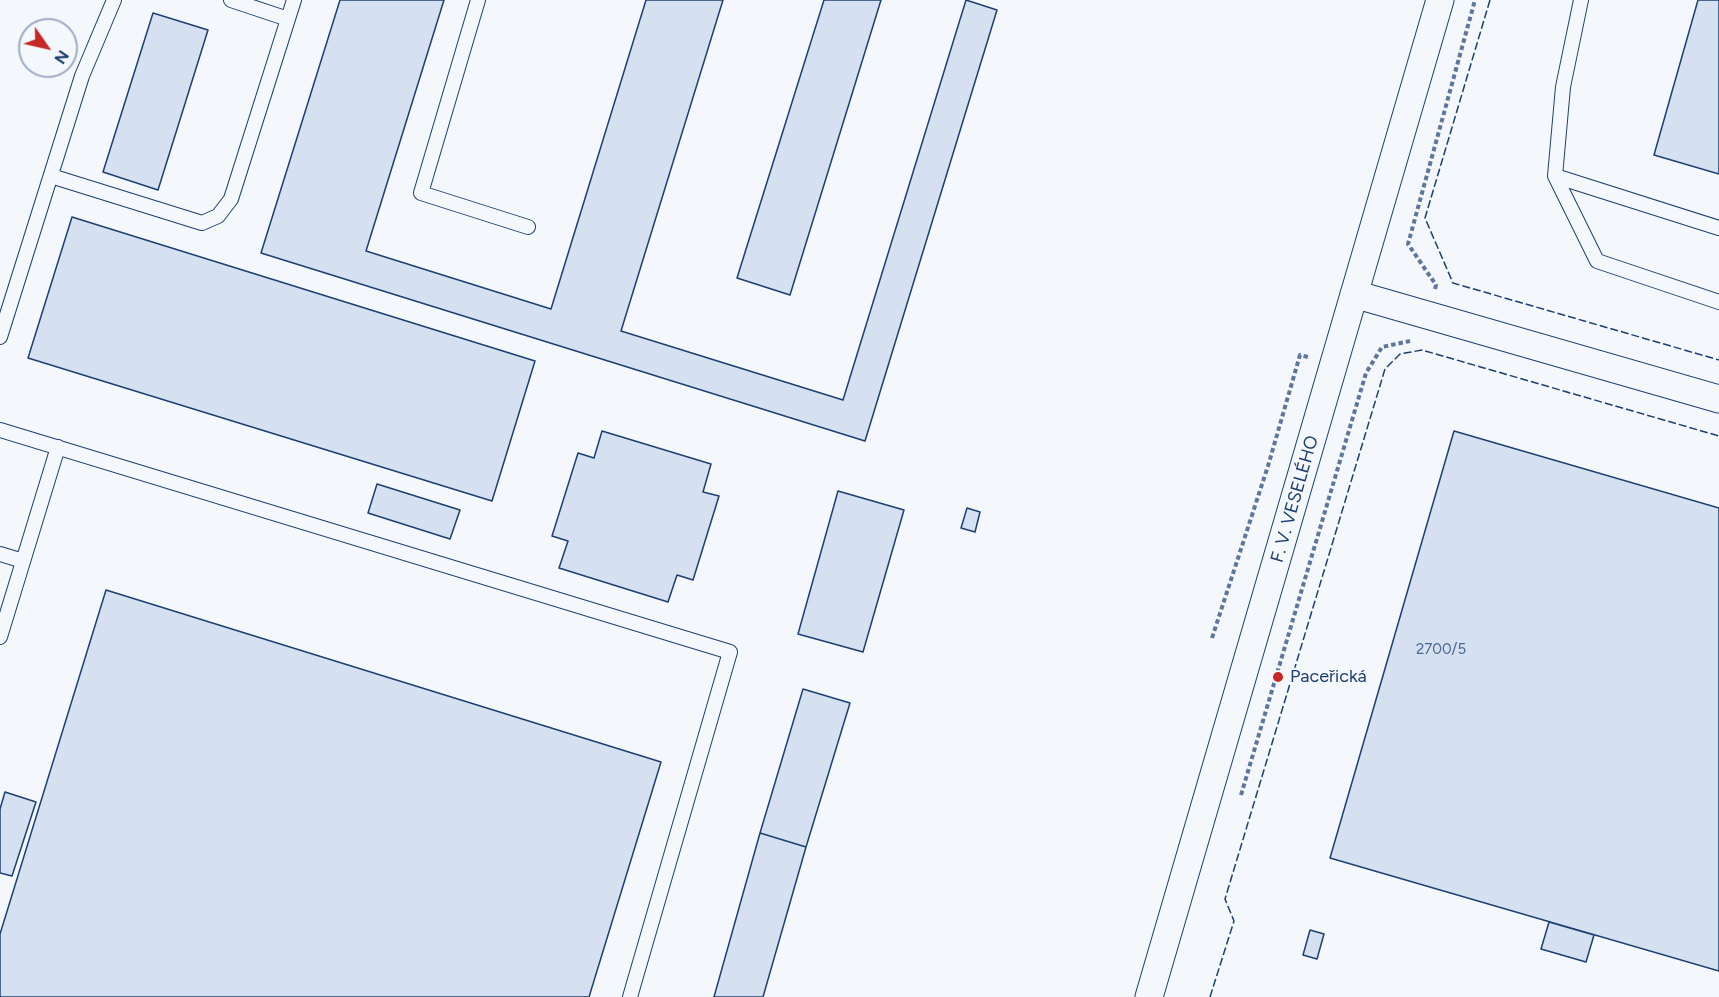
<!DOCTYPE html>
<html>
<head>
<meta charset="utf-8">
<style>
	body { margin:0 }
	#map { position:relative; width:1719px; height:997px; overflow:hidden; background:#f4f7fb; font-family:Figtree,sans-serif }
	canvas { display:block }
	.north { position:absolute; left:18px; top:18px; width:60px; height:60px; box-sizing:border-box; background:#f4f7fb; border:2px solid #9eadc5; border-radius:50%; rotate:124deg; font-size:16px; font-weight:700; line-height:24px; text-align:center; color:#1d3f73 }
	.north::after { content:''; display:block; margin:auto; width:21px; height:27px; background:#c62828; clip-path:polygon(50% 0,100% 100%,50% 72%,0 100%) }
</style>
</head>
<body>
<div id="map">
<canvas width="1719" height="997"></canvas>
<div class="north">N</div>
</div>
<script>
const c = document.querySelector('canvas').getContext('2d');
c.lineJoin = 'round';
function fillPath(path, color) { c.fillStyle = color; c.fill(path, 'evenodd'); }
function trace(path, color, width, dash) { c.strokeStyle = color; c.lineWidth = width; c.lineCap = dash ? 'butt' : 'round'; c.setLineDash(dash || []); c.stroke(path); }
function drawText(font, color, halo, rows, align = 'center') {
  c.font = font + ' Figtree,sans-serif'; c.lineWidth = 4.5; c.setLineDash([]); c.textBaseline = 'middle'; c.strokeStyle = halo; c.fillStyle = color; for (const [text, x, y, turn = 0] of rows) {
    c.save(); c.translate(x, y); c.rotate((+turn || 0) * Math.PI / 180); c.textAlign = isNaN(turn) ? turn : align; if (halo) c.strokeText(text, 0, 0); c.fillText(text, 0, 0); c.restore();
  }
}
const building = new Path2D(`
	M 340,0 L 444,0 L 366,251 L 551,309 L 646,0 L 723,0 L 621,331 L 843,400 L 966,0 L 997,10 L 865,441 L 261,253 Z
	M 824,0 L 881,0 L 790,295 L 737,278 Z
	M 1698,0 L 1719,0 L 1719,174 L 1654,155 Z
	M 153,13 L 208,30 L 158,190 L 103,172 Z
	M 72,217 L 535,361 L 492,501 L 28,358 Z
	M 602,431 L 711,464 L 703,492 L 719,496 L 693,580 L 677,575 L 668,602 L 559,568 L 568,541 L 552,536 L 578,453 L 594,458 Z
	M 1454,431 L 1719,508 L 1719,971 L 1330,858 Z
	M 377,484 L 460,510 L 450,539 L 368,513 Z
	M 838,491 L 904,510 L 863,652 L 798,634 Z
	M 967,508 L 980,512 L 975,532 L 961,528 Z
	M 106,590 L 661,762 L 589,997 L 0,997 L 0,934 Z
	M 803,689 L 850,703 L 806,847 L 760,833 Z
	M 5,792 L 36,802 L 12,876 L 0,873 L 0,809 Z
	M 760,833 L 806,847 L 763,997 L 714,997 Z
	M 1549,922 L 1594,935 L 1586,962 L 1541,949 Z
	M 1310,930 L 1324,934 L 1317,959 L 1303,955 Z`);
fillPath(building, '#d5e0f0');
trace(building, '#1d3f73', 1.5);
const service = new Path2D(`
	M 231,0 L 288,19
	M 478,0 L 421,193 L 528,227
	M 1581,0 L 1563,87 L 1555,176 L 1597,261 L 1719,302
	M 51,176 L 202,223 L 218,216 L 231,199 L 294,0
	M 1555,176 L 1719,228
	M 0,337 L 82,76 L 114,0
	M 0,430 L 730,652 L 630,997
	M 0,554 L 23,561
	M 0,637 L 58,447`);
const minor = new Path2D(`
	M 1354,294 L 1719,399
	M 1149,997 L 1440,0`);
trace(service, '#1d3f73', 16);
trace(minor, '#1d3f73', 29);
trace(new Path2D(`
	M 1435,289 L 1436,285 L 1408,244 L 1475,0
	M 1212,638 L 1268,466 L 1300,355 L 1308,357
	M 1241,795 L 1366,373 L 1382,347 L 1410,341`), '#5e769c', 4, [4.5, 3]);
trace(service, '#f4f7fb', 14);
trace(minor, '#f4f7fb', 27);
trace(new Path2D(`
	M 1490,0 L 1425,218 L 1453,283 L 1719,360
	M 1210,997 L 1234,921 L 1225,899 L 1385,369 L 1400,354 L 1422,350 L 1719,436`), '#1d3f73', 1.5, [8, 3]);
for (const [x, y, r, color] of [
	[1278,677,6,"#c62828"]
]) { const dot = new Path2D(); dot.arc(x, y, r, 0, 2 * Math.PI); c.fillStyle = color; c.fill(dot); trace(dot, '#f4f7fb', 2); }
drawText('15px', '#4b6792', null, [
	["2700/5",1441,650]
]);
drawText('18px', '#1d3f73', '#f4f7fb', [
	["F. V. VESELÉHO",1295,499,-74]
]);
drawText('18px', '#1d3f73', '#f4f7fb', [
	["Paceřická",1290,677]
], 'left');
</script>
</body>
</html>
